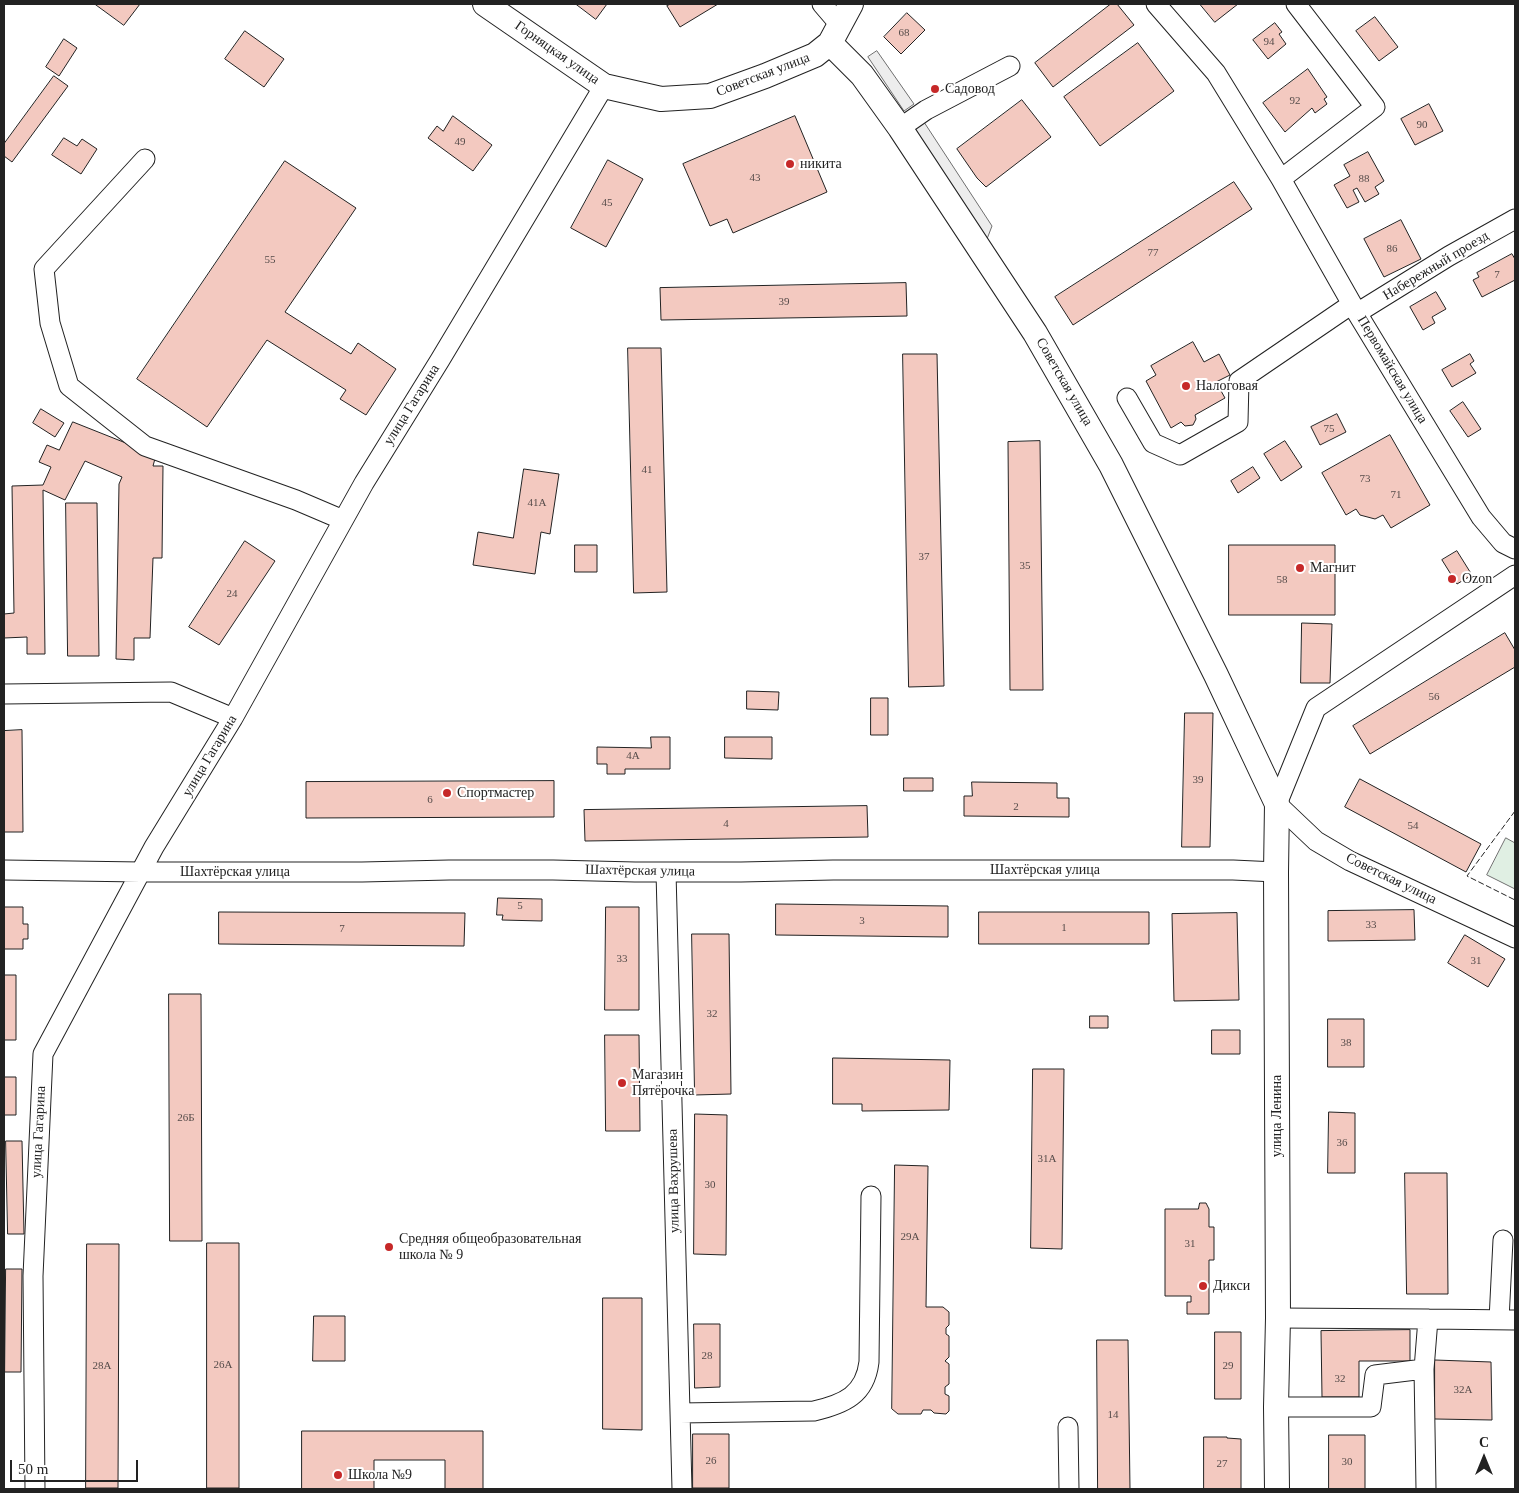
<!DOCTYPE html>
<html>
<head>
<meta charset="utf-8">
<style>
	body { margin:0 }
	#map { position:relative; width:1519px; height:1493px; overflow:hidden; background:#fff; font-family:Georgia,serif }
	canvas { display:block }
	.frame { position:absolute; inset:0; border:5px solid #222; pointer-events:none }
	.north { position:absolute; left:1459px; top:1433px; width:50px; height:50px; -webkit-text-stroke:4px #fff; paint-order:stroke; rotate:0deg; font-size:14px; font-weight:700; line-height:20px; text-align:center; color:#222 }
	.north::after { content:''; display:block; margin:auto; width:18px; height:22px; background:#222; clip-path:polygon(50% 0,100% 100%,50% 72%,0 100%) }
	.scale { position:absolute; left:10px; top:1460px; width:128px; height:22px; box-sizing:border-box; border:2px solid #222; border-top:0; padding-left:6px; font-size:15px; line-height:18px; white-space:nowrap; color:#222; -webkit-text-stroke:4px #fff; paint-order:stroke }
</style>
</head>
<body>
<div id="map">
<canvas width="1519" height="1493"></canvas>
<div class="frame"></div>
<div class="north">С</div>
<div class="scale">50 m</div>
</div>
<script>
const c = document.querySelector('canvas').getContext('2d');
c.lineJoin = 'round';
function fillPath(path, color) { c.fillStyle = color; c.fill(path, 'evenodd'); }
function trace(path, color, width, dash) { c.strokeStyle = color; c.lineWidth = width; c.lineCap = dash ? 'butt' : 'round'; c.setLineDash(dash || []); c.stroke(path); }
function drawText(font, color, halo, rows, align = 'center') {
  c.font = font + ' Georgia,serif'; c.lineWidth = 4; c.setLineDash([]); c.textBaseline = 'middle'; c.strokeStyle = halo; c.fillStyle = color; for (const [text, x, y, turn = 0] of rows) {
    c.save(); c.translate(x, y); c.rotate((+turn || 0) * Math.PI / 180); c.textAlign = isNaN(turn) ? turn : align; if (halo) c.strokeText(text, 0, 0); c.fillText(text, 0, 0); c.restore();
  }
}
const green = new Path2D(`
	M 1506,838 L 1515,843 L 1515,889 L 1487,875 Z`);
fillPath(green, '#e0efe3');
trace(green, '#6f6f6f', 1);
const parking = new Path2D(`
	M 877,51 L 914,104 L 904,111 L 868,57 Z
	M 922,119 L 992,226 L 987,239 L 912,125 Z`);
fillPath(parking, '#ededed');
trace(parking, '#6f6f6f', 1);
const building = new Path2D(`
	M 95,4 L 140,4 L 124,25 Z
	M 576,4 L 607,4 L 596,19 Z
	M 671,4 L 718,4 L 680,27 L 667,6 Z
	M 1111,4 L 1117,4 L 1134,25 L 1053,87 L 1035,63 Z
	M 1200,4 L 1238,4 L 1215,22 Z
	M 907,13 L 925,30 L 901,54 L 884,37 Z
	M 1375,17 L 1398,47 L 1379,61 L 1356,31 Z
	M 1275,23 L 1282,32 L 1279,34 L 1286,44 L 1268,59 L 1253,40 Z
	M 245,31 L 284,59 L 264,87 L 225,59 Z
	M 64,39 L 77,48 L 59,76 L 46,67 Z
	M 1138,43 L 1174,91 L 1100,146 L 1064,97 Z
	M 1308,69 L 1327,97 L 1324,99 L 1327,104 L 1315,113 L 1312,108 L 1285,132 L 1263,103 Z
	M 54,76 L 68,86 L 12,162 L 4,156 L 4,144 Z
	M 1022,100 L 1051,137 L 986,187 L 977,178 L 957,149 Z
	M 1429,104 L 1443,131 L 1415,145 L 1401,119 Z
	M 453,116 L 492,145 L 473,171 L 428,138 L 437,126 L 443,131 Z
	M 795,116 L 827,192 L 733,233 L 727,219 L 710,226 L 683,164 Z
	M 64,138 L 77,146 L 82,139 L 97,149 L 81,174 L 52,155 Z
	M 1368,152 L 1384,181 L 1375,187 L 1379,194 L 1365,202 L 1357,188 L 1353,190 L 1359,202 L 1347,208 L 1334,185 L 1350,176 L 1344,165 Z
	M 608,160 L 643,179 L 606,247 L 571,228 Z
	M 285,161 L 356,208 L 285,312 L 351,354 L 358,343 L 396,369 L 366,415 L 340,399 L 346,390 L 267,340 L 207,427 L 137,379 Z
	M 1234,182 L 1252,209 L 1073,325 L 1055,297 Z
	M 1401,220 L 1421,259 L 1384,277 L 1364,239 Z
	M 1512,254 L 1515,259 L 1515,280 L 1482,297 L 1473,280 L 1479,277 L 1477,273 Z
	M 906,283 L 907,316 L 661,320 L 660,288 Z
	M 1436,292 L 1446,309 L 1432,317 L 1435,323 L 1423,330 L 1410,307 Z
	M 1193,342 L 1204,362 L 1219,354 L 1230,375 L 1216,382 L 1225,398 L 1195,415 L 1196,419 L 1193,425 L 1185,426 L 1181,422 L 1171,428 L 1146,381 L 1156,375 L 1151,366 Z
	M 628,348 L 661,348 L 667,592 L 634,593 Z
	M 903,354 L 937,354 L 944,686 L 909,687 Z
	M 1470,354 L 1474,361 L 1470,364 L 1476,373 L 1452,387 L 1442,370 Z
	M 1463,402 L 1481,429 L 1468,437 L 1450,411 Z
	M 41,409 L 64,423 L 55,437 L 33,423 Z
	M 1337,414 L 1346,432 L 1320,445 L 1311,427 Z
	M 73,422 L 156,455 L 153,466 L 163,466 L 162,558 L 153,558 L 150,638 L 134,638 L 134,660 L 116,659 L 119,484 L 122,477 L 85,461 L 65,500 L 43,490 L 45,654 L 27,654 L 27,637 L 4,638 L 4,614 L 14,613 L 12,486 L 43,485 L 51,467 L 39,462 L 47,445 L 59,450 Z
	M 1390,435 L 1430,505 L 1391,528 L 1383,515 L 1375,519 L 1360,515 L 1356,509 L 1346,515 L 1322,473 Z
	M 1040,441 L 1043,690 L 1010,690 L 1008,442 Z
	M 1285,441 L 1302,467 L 1281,481 L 1264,454 Z
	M 1253,467 L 1260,478 L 1238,493 L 1231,481 Z
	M 524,469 L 559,474 L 550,534 L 541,532 L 535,574 L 473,565 L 478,532 L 513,538 Z
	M 66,503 L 97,503 L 99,656 L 68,656 Z
	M 245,541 L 275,561 L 219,645 L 189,627 Z
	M 575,545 L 597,545 L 597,572 L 575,572 Z
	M 1229,545 L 1335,545 L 1335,615 L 1229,615 Z
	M 1457,551 L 1472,575 L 1457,584 L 1442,560 Z
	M 1302,623 L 1332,624 L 1330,683 L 1301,683 Z
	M 1505,633 L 1515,650 L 1515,667 L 1370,754 L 1353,726 Z
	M 747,691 L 779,692 L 778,710 L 747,709 Z
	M 871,698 L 888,698 L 888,735 L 871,735 Z
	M 1185,713 L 1213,713 L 1210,847 L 1182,847 Z
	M 22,730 L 23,832 L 4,832 L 4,731 Z
	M 651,737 L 670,737 L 670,769 L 625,769 L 625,774 L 607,774 L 607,764 L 597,764 L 597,747 L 651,748 Z
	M 725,737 L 772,737 L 772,759 L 725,758 Z
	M 904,778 L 933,778 L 933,791 L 904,791 Z
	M 1360,779 L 1481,844 L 1466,872 L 1345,807 Z
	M 554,781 L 554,817 L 306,818 L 306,782 Z
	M 972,782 L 1057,783 L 1057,798 L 1069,798 L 1069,817 L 964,816 L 964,796 L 972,796 Z
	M 867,806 L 868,837 L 585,841 L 584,810 Z
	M 498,898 L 542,899 L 542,921 L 502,920 L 503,915 L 497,915 Z
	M 776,904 L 948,906 L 948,937 L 776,935 Z
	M 4,907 L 23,907 L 23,924 L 28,924 L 28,939 L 23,939 L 23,949 L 4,949 Z
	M 606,907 L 639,907 L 639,1010 L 605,1010 Z
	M 1414,910 L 1415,940 L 1328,941 L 1328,911 Z
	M 219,912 L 465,913 L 464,946 L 219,944 Z
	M 979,912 L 1149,912 L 1149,944 L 979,944 Z
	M 1237,913 L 1239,1000 L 1174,1001 L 1172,914 Z
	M 692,934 L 729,934 L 731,1094 L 695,1095 Z
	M 1465,935 L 1505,959 L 1488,987 L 1448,963 Z
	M 4,975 L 16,975 L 16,1040 L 4,1040 Z
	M 169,994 L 201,994 L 202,1241 L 170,1241 Z
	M 1090,1016 L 1108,1016 L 1108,1028 L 1090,1028 Z
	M 1328,1019 L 1364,1019 L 1364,1067 L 1328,1067 Z
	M 1212,1030 L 1240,1030 L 1240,1054 L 1212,1054 Z
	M 605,1035 L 639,1035 L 640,1131 L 606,1131 Z
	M 833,1058 L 950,1060 L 949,1110 L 862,1111 L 862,1104 L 833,1104 Z
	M 1033,1069 L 1064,1069 L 1062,1249 L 1031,1248 Z
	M 4,1077 L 16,1077 L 16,1115 L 4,1115 Z
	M 1329,1112 L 1355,1113 L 1355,1173 L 1328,1173 Z
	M 695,1114 L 727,1115 L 726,1255 L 694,1254 Z
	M 6,1141 L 22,1141 L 24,1234 L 8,1234 Z
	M 895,1165 L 928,1166 L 926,1307 L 943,1307 L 949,1312 L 949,1325 L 946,1328 L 946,1334 L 949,1336 L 949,1357 L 945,1361 L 949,1364 L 949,1384 L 945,1387 L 945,1394 L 949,1396 L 949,1411 L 946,1414 L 934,1413 L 931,1410 L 923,1410 L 921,1414 L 898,1414 L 892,1409 Z
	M 1405,1173 L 1447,1173 L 1448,1294 L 1407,1294 Z
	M 1200,1203 L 1206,1203 L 1209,1209 L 1209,1227 L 1214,1227 L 1214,1260 L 1209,1260 L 1209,1314 L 1187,1314 L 1187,1302 L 1191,1302 L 1191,1296 L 1165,1296 L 1165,1209 L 1198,1209 Z
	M 207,1243 L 239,1243 L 239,1488 L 207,1488 Z
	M 87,1244 L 119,1244 L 118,1488 L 86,1488 Z
	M 6,1269 L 22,1269 L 21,1372 L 5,1372 Z
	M 603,1298 L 642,1298 L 642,1430 L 603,1429 Z
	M 314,1316 L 345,1316 L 345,1361 L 313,1361 Z
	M 694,1324 L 720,1324 L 720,1387 L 695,1388 Z
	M 1410,1330 L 1410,1361 L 1359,1361 L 1359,1397 L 1322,1397 L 1321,1331 Z
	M 1215,1332 L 1241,1332 L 1241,1399 L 1215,1399 Z
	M 1097,1340 L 1128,1340 L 1130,1489 L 1098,1489 Z
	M 1435,1360 L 1491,1362 L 1492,1420 L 1435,1419 Z
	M 302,1431 L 483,1431 L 483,1489 L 445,1489 L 445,1460 L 374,1460 L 374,1489 L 302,1489 Z
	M 693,1434 L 729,1434 L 729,1488 L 693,1488 Z
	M 1329,1435 L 1365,1435 L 1365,1489 L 1329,1489 Z
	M 1204,1437 L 1227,1437 L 1227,1438 L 1241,1439 L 1241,1489 L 1204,1489 Z`);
fillPath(building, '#f3c9c0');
trace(building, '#222', 1);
const minor = new Path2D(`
	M 822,4 L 840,25
	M 1156,4 L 1216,73 L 1281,179 L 1357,313 L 1481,517 L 1503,543 L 1515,549
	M 900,128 L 926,110 L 1010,66
	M 145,159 L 44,269 L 50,323 L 69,386 L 145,446 L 296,500 L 343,520
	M 1281,179 L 1375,107 L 1296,4
	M 1357,313 L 1449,256 L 1515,219
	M 1127,398 L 1153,443 L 1180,455 L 1238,422 L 1239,381 L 1352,304
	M 1515,575 L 1316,708 L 1277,804 L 1316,841 L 1350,861 L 1515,938
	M 4,694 L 171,692 L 233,718
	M 4,870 L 141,872 L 362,872 L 449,870 L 553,870 L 635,872 L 741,872 L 833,870 L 1233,870 L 1276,872
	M 666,872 L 682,1489
	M 1428,1319 L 1515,1320
	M 1499,1320 L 1503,1240
	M 1424,1369 L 1426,1489
	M 1276,1407 L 1371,1407 L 1375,1375 L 1424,1369 L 1428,1319 L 1278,1318
	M 680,1413 L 814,1411 C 844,1404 865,1395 869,1362 L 871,1196
	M 1068,1427 L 1069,1489
	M 35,1489 L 33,1276 L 43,1054 L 154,847 L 233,718 L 364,483 L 440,360 L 604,86`);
const major = new Path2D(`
	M 485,4 L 604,86 L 661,99 L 710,96 L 765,76 L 815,55 L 830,43 L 851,4
	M 830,43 L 862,75 L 900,128 L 1035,333 L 1111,465 L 1216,675 L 1277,804 L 1276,872 L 1278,1318 L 1276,1407 L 1277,1489`);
trace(minor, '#222', 21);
trace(major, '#222', 26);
trace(minor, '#fff', 19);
trace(major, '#fff', 24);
trace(new Path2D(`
	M 1515,811 L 1467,876 L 1515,900`), '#222', 1, [6, 2.5]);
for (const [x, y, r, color] of [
	[935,89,5,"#c62828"],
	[790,164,5,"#c62828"],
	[1186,386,5,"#c62828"],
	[1300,568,5,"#c62828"],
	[1452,579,5,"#c62828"],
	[447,793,5,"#c62828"],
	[622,1083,5,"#c62828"],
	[389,1247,5,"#c62828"],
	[1203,1286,5,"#c62828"],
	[338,1475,5,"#c62828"]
]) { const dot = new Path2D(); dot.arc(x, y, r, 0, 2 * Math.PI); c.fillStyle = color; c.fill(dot); trace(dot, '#fff', 2); }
drawText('11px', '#564c4a', null, [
	["68",904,33],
	["94",1269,42],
	["92",1295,101],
	["90",1422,125],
	["49",460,142],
	["43",755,178],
	["88",1364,179],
	["45",607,203],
	["86",1392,249],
	["77",1153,253],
	["55",270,260],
	["7",1497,275],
	["39",784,302],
	["75",1329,429],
	["41",647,470],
	["73",1365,479],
	["71",1396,495],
	["41А",537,503],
	["37",924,557],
	["35",1025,566],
	["58",1282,580],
	["24",232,594],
	["56",1434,697],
	["4А",633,756],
	["39",1198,780],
	["6",430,800],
	["2",1016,807],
	["4",726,824],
	["54",1413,826],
	["5",520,906],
	["3",862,921],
	["33",1371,925],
	["1",1064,928],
	["7",342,929],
	["33",622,959],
	["31",1476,961],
	["32",712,1014],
	["38",1346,1043],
	["26Б",186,1118],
	["36",1342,1143],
	["31А",1047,1159],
	["30",710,1185],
	["29А",910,1237],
	["31",1190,1244],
	["28",707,1356],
	["26А",223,1365],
	["28А",102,1366],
	["29",1228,1366],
	["32",1340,1379],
	["32А",1463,1390],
	["14",1113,1415],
	["26",711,1461],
	["30",1347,1462],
	["27",1222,1464]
]);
drawText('14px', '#222', '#fff', [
	["Горняцкая улица",557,53,35],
	["Советская улица",763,75,-21],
	["Набережный проезд",1436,266,-31],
	["Первомайская улица",1392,370,59],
	["Советская улица",1064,382,60],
	["улица Гагарина",412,405,-58],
	["улица Гагарина",210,756,-59],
	["Шахтёрская улица",1045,870],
	["Шахтёрская улица",640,871,1],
	["Шахтёрская улица",235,872],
	["Советская улица",1391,879,26],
	["улица Ленина",1277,1116,-90],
	["улица Гагарина",39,1132,-87],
	["улица Вахрушева",674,1181,-91]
]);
drawText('14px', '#222', '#fff', [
	["Садовод",945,89],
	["никита",800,164],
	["Налоговая",1196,386],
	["Магнит",1310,568],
	["Ozon",1462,579],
	["Спортмастер",457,793],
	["Магазин",632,1075],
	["Пятёрочка",632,1091],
	["Средняя общеобразовательная",399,1239],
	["школа № 9",399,1255],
	["Дикси",1213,1286],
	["Школа №9",348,1475]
], 'left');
</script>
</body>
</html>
